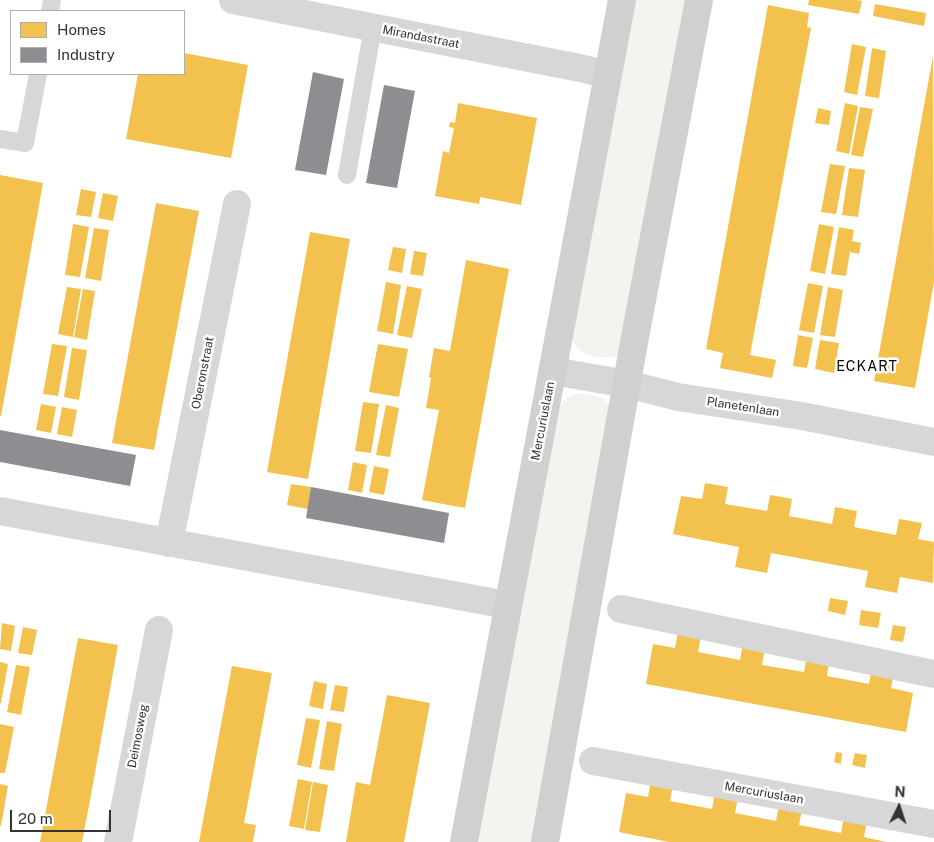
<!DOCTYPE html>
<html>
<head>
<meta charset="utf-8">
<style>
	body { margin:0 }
	#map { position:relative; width:934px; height:842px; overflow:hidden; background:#fff; font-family:"Public Sans",sans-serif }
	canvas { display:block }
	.legend { position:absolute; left:10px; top:10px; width:175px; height:65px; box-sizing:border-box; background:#fff; border:1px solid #adadad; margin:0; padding:6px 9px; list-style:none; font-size:15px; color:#333 }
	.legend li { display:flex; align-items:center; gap:10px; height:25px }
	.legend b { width:25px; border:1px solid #adadad }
	.north { position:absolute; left:874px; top:782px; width:50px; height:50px; -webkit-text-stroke:4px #fff; paint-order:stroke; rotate:4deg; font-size:14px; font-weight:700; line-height:20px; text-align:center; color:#333 }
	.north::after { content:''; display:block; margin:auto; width:18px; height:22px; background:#333; clip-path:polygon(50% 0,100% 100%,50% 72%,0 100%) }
	.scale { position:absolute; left:10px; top:810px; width:101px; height:22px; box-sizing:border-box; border:2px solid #333; border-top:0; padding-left:6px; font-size:15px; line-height:18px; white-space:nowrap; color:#333; -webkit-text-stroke:4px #fff; paint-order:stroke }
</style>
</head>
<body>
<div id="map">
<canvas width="934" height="842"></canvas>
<ul class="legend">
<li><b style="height:14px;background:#f2c14e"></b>Homes</li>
<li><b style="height:14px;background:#8d8d92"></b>Industry</li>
</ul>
<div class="north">N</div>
<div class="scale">20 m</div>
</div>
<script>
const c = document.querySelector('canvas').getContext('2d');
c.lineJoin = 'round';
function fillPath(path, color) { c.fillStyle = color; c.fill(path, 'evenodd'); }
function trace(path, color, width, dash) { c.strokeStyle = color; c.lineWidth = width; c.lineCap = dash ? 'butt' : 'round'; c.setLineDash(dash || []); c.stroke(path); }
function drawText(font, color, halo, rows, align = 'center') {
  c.font = font + ' "Public Sans",sans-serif'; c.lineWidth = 5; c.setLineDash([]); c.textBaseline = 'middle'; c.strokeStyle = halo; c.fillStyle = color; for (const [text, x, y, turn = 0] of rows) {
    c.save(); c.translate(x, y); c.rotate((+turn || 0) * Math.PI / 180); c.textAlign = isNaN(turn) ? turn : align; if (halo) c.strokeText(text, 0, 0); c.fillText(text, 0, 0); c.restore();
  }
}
fillPath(new Path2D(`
	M 633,0 L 689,0 L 618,356 C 600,359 580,358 572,339 Z
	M 580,393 L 603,398 L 613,409 L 535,842 L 479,842 L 559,408 L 567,397 Z`), '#f1f5ed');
fillPath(new Path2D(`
	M 809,0 L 856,0 L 862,1 L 859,14 L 808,5 Z
	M 875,4 L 926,13 L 924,26 L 873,16 Z
	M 768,5 L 809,13 L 807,27 L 811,28 L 750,355 L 776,360 L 772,378 L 720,368 L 723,353 L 706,349 Z
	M 852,44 L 866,47 L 857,95 L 844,92 Z
	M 872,48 L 886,51 L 879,98 L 865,96 Z
	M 184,53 L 248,65 L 231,158 L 126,139 L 138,74 L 184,74 Z
	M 933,56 L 934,282 L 915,388 L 874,381 Z
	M 458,103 L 537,118 L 521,205 L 480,197 L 479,204 L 435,196 L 443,151 L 449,153 L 454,128 L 449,127 L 450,122 L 455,123 Z
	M 845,103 L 858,106 L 849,154 L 836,151 Z
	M 860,107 L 873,109 L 863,157 L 851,155 Z
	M 818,108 L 831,111 L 829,125 L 815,123 Z
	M 830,164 L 845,166 L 836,214 L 821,212 Z
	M 849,168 L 865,170 L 858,217 L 842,215 Z
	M 0,175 L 43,183 L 1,416 L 0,416 Z
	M 81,189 L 96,192 L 91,217 L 76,215 Z
	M 103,193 L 118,196 L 113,221 L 98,218 Z
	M 156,203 L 199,211 L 154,450 L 112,443 Z
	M 73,224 L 89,227 L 80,277 L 65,275 Z
	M 819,224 L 834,227 L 825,274 L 810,271 Z
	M 839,227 L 854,230 L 852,241 L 861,243 L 859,254 L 850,252 L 846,276 L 831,274 Z
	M 94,228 L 109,230 L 101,281 L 85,278 Z
	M 310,232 L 350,239 L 308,479 L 267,472 Z
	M 393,247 L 406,249 L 402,273 L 388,270 Z
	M 414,251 L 427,253 L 423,276 L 410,274 Z
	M 466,260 L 509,269 L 465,508 L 422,500 L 439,410 L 426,408 L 431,378 L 429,377 L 434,348 L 450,351 Z
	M 386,282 L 401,285 L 393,334 L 377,331 Z
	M 808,283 L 823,286 L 814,333 L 799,330 Z
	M 407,286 L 422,289 L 412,338 L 397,335 Z
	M 67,287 L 81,289 L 73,337 L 58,334 Z
	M 828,287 L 843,290 L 835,337 L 820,335 Z
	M 83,289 L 95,291 L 87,340 L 74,337 Z
	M 798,335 L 813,338 L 807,368 L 793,366 Z
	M 820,340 L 839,343 L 834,373 L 815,369 Z
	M 52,344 L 67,346 L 58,396 L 43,394 Z
	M 378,344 L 408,349 L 399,397 L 369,392 Z
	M 72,348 L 87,350 L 79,400 L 64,397 Z
	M 363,402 L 379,404 L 371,453 L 355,451 Z
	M 41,404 L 56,407 L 51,433 L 36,430 Z
	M 386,405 L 399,408 L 390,457 L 376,455 Z
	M 62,407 L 77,410 L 72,437 L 57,434 Z
	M 353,462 L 367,465 L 362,493 L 348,490 Z
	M 374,466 L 389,469 L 384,495 L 369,492 Z
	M 705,483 L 728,487 L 725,504 L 767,511 L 770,495 L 782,497 L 792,499 L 789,516 L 832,524 L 835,507 L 857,511 L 854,527 L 896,535 L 899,519 L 922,523 L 918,539 L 934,542 L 933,583 L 900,577 L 897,593 L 865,587 L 868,571 L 771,553 L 767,573 L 735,567 L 739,547 L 673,534 L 681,496 L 702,499 Z
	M 291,484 L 311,487 L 308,509 L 287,505 Z
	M 830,598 L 848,601 L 845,615 L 828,611 Z
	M 861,610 L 881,613 L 878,628 L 859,625 Z
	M 2,623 L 15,626 L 11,651 L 0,649 Z
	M 893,625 L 906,627 L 903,642 L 890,640 Z
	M 23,627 L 37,630 L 32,655 L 18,653 Z
	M 678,632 L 701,636 L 698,652 L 740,660 L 743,644 L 765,648 L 762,665 L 804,672 L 807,656 L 829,660 L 827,676 L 869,684 L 872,668 L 894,672 L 891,688 L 913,693 L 906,732 L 646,684 L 653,644 L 675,648 Z
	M 78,638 L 118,645 L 91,795 L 82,842 L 40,842 Z
	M 0,662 L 8,664 L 1,703 L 0,703 Z
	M 16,665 L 30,667 L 21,715 L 7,712 Z
	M 232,666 L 272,673 L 244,823 L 256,825 L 253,842 L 199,842 Z
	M 314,681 L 327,684 L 323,709 L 309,706 Z
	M 335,685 L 348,687 L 344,712 L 330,710 Z
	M 387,695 L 430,703 L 404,842 L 346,842 L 356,782 L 370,785 Z
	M 306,718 L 320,720 L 311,768 L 297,765 Z
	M 327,721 L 342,724 L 334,771 L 319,769 Z
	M 0,724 L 14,727 L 5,773 L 0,773 Z
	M 836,752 L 842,753 L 841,764 L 834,762 Z
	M 855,753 L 867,755 L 865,768 L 852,765 Z
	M 298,779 L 312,782 L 304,829 L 289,826 Z
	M 651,781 L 673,785 L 670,801 L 712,809 L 715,792 L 738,797 L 735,813 L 776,821 L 779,805 L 802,809 L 799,825 L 841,833 L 844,817 L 867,821 L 864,837 L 886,842 L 669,842 L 619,832 L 626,793 L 648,797 Z
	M 313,782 L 328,785 L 320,832 L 305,830 Z
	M 0,784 L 8,786 L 1,826 L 0,826 Z`), '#f2c14e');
fillPath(new Path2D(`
	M 313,72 L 344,79 L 326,175 L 295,170 Z
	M 384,85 L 415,91 L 397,188 L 366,183 Z
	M 0,430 L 136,455 L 130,486 L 0,462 Z
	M 311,487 L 449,513 L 444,543 L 306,518 Z`), '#8d8d92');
trace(new Path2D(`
	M 50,11 L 52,0
	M 0,139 L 25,143 L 38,74
	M 347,175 L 373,27`), '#d7d7d7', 18);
trace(new Path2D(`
	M 233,0 L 580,68 L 608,75
	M 553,371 L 627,384 L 678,397 L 802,416 L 934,442
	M 0,511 L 507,605
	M 169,543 L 237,204
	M 621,609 L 934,674
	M 593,761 L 934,824
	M 118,842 L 159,630`), '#d7d7d7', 28);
trace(new Path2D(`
	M 464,842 C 515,561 571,281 622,0
	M 545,842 L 635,337 L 699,0`), '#d0d0d0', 28);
drawText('12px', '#333', '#fff', [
	["Mirandastraat",421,37,11],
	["Oberonstraat",203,373,-79],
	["Planetenlaan",743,407,9],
	["Mercuriuslaan",543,421,-79],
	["Deimosweg",138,736,-79],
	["Mercuriuslaan",764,793,10]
]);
c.letterSpacing = '1px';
drawText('14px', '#000', '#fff', [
	["ECKART",867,367]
]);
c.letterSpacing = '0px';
</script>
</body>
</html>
